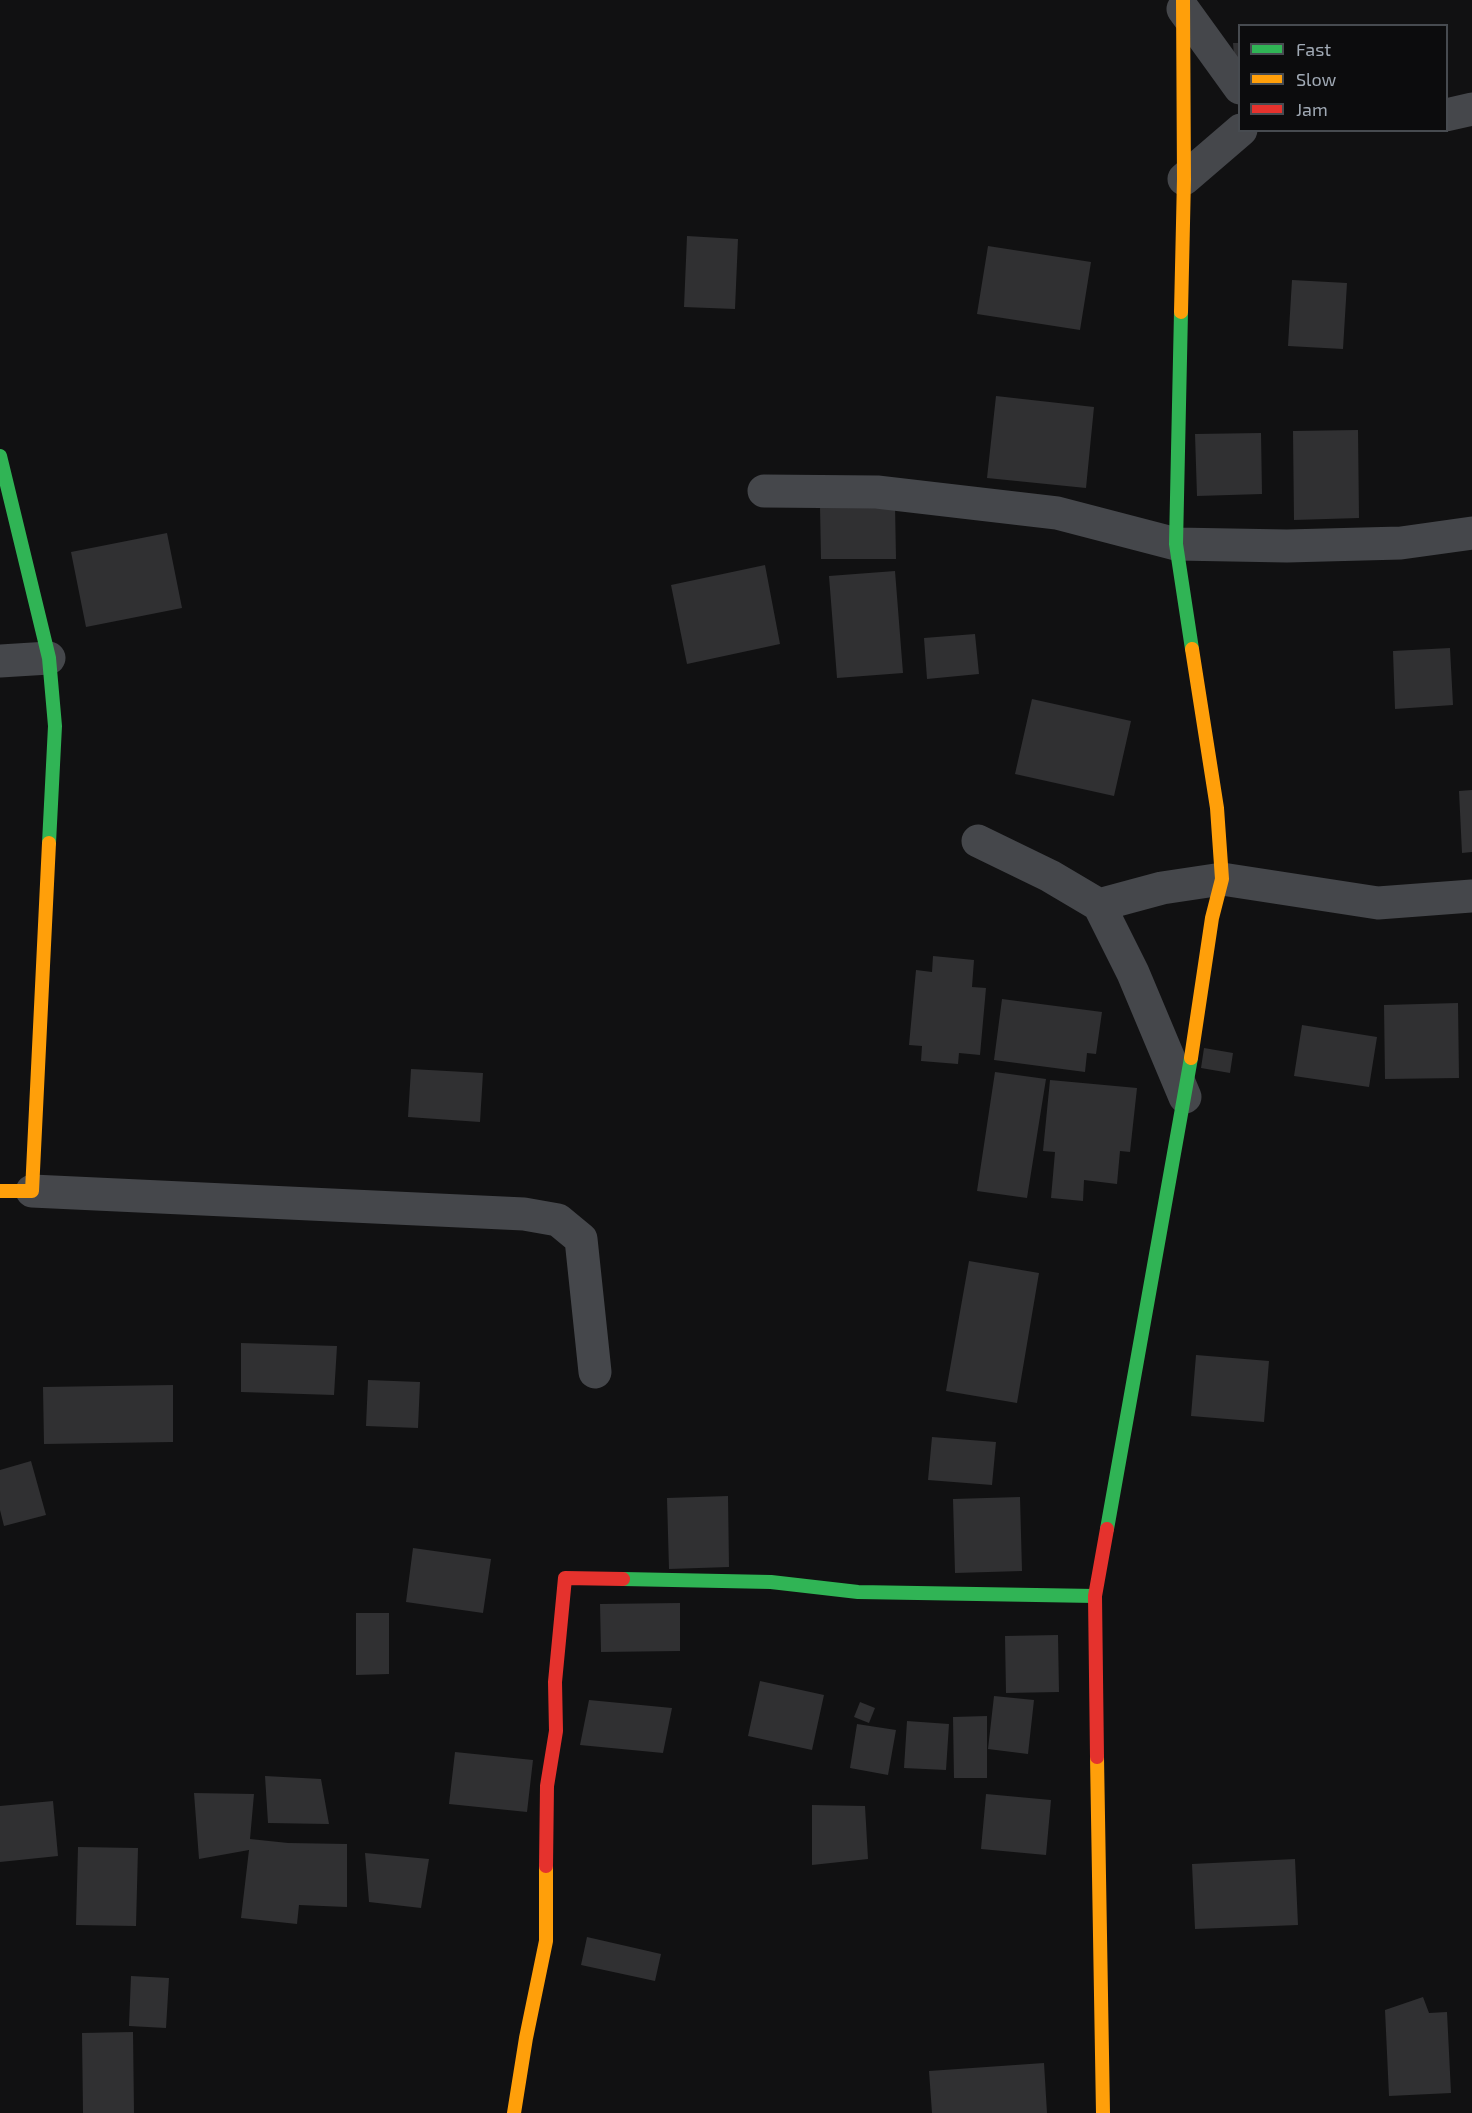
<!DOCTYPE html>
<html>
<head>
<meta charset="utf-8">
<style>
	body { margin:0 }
	#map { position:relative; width:1472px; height:2113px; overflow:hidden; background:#111112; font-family:"Exo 2",sans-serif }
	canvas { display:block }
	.legend { position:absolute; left:1238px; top:24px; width:210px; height:108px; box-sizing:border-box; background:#0c0c0d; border:2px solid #474b50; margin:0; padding:8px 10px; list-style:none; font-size:18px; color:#a0a9b4 }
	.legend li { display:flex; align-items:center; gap:12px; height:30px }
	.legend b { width:30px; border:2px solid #474b50 }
</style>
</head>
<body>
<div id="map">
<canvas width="1472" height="2113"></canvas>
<ul class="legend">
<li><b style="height:8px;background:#30b455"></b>Fast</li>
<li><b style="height:8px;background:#ff9f0a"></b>Slow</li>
<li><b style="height:8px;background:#e5322d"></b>Jam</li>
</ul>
</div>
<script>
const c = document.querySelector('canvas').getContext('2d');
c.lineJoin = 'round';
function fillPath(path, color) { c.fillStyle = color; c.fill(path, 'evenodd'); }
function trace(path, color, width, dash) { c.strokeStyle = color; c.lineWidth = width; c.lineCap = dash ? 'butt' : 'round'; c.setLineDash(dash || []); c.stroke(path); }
fillPath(new Path2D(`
	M 1233,43 L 1240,43 L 1240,79 L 1236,79 Z
	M 687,236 L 738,239 L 735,309 L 684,307 Z
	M 988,246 L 1091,262 L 1080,330 L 977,314 Z
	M 1292,280 L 1347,283 L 1343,349 L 1288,346 Z
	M 996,396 L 1094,407 L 1086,488 L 987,478 Z
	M 1358,430 L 1359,518 L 1294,520 L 1293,431 Z
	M 1261,433 L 1262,494 L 1197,496 L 1195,434 Z
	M 895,505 L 896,559 L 821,559 L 820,506 Z
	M 167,533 L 182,608 L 86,627 L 71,552 Z
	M 765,565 L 780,644 L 687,664 L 671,585 Z
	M 895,571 L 903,673 L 837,678 L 829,576 Z
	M 975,634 L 979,674 L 927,679 L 924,638 Z
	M 1450,648 L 1453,705 L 1395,709 L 1393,651 Z
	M 1032,699 L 1131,721 L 1114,796 L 1015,774 Z
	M 1472,790 L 1472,852 L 1462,853 L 1459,791 Z
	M 933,956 L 974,960 L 972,987 L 986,988 L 980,1055 L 959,1053 L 958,1064 L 921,1061 L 922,1046 L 909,1045 L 916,970 L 932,972 Z
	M 1002,999 L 1102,1012 L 1096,1054 L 1087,1053 L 1085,1072 L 994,1060 Z
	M 1458,1003 L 1459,1078 L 1385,1079 L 1384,1005 Z
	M 1302,1025 L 1377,1037 L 1369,1087 L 1294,1076 Z
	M 1204,1048 L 1233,1053 L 1230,1073 L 1201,1068 Z
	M 411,1069 L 483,1073 L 480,1122 L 408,1117 Z
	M 995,1072 L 1046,1079 L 1027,1198 L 977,1191 Z
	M 1050,1080 L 1137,1088 L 1130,1152 L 1120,1151 L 1117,1184 L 1084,1180 L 1083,1201 L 1051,1198 L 1055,1152 L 1043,1151 Z
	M 969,1261 L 1039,1273 L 1017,1403 L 946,1391 Z
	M 241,1343 L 337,1346 L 334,1395 L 241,1392 Z
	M 1196,1355 L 1269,1361 L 1264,1422 L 1191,1416 Z
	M 368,1380 L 420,1382 L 418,1428 L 366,1426 Z
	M 173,1385 L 173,1442 L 44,1444 L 43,1387 Z
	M 932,1437 L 996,1442 L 992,1485 L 928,1480 Z
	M 31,1461 L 46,1515 L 4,1526 L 0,1510 L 0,1470 Z
	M 728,1496 L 729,1567 L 669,1569 L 667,1498 Z
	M 1020,1497 L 1022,1571 L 955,1573 L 953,1499 Z
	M 413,1548 L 491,1559 L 483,1613 L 406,1602 Z
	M 680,1603 L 680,1651 L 601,1652 L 600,1604 Z
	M 356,1613 L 389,1613 L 389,1674 L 356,1675 Z
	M 1058,1635 L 1059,1692 L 1006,1693 L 1005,1636 Z
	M 760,1681 L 824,1695 L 812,1750 L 748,1736 Z
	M 994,1696 L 1034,1700 L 1028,1754 L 988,1749 Z
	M 589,1700 L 672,1708 L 663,1753 L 580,1745 Z
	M 860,1702 L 875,1708 L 869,1723 L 854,1717 Z
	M 987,1716 L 987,1778 L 954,1778 L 953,1717 Z
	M 907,1721 L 949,1724 L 946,1770 L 904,1768 Z
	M 857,1724 L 896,1730 L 888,1775 L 850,1768 Z
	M 455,1752 L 533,1760 L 527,1812 L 449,1804 Z
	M 265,1776 L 321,1779 L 329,1824 L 268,1823 Z
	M 194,1793 L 254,1794 L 250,1839 L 288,1843 L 347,1844 L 347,1907 L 299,1905 L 297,1924 L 241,1918 L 249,1850 L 199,1859 Z
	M 986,1794 L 1051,1800 L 1046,1855 L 981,1849 Z
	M 53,1801 L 58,1856 L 0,1862 L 0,1806 Z
	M 812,1805 L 865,1806 L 868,1859 L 812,1865 Z
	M 78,1847 L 138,1848 L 136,1926 L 76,1925 Z
	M 365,1853 L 429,1859 L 421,1908 L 369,1902 Z
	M 1295,1859 L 1298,1925 L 1195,1929 L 1192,1864 Z
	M 587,1937 L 661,1954 L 655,1981 L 581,1965 Z
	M 131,1976 L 169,1978 L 166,2028 L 129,2026 Z
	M 1423,1997 L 1429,2013 L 1447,2012 L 1451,2093 L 1389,2096 L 1385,2010 Z
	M 133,2032 L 134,2113 L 83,2113 L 82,2033 Z
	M 1044,2063 L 1047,2113 L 932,2113 L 929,2071 Z`), '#303032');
trace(new Path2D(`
	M 1183,9 L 1240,88
	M 1446,115 L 1472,109
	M 1184,179 L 1241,130
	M 764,491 L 877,492 L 1057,513 L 1176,544 L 1287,546 L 1401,543 L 1472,533
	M 0,661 L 49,658
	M 978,841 L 1050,876 L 1099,905 L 1133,973 L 1185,1097
	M 1099,905 L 1162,888 L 1222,879 L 1378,903 L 1472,896
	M 32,1191 L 524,1214 L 558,1220 L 581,1239 L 595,1372`), '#45474b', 33);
trace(new Path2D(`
	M 1181,312 L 1176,544 L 1192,649
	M 0,456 L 49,658 L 55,726 L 49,843
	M 1107,1529 L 1191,1058
	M 623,1579 L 771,1582 L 858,1592 L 1095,1596`), '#30b455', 14);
trace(new Path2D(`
	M 1181,312 L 1184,179 L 1183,0
	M 1191,1058 L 1212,918 L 1222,879 L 1217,808 L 1192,649
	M 0,1191 L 32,1191 L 49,843
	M 1097,1757 L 1103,2113
	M 514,2113 L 526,2038 L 546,1941 L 546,1866`), '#ff9f0a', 14);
trace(new Path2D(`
	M 1097,1757 L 1095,1596 L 1107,1529
	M 546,1866 L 547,1786 L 556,1731 L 555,1682 L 565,1578 L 623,1579`), '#e5322d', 14);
</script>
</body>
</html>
